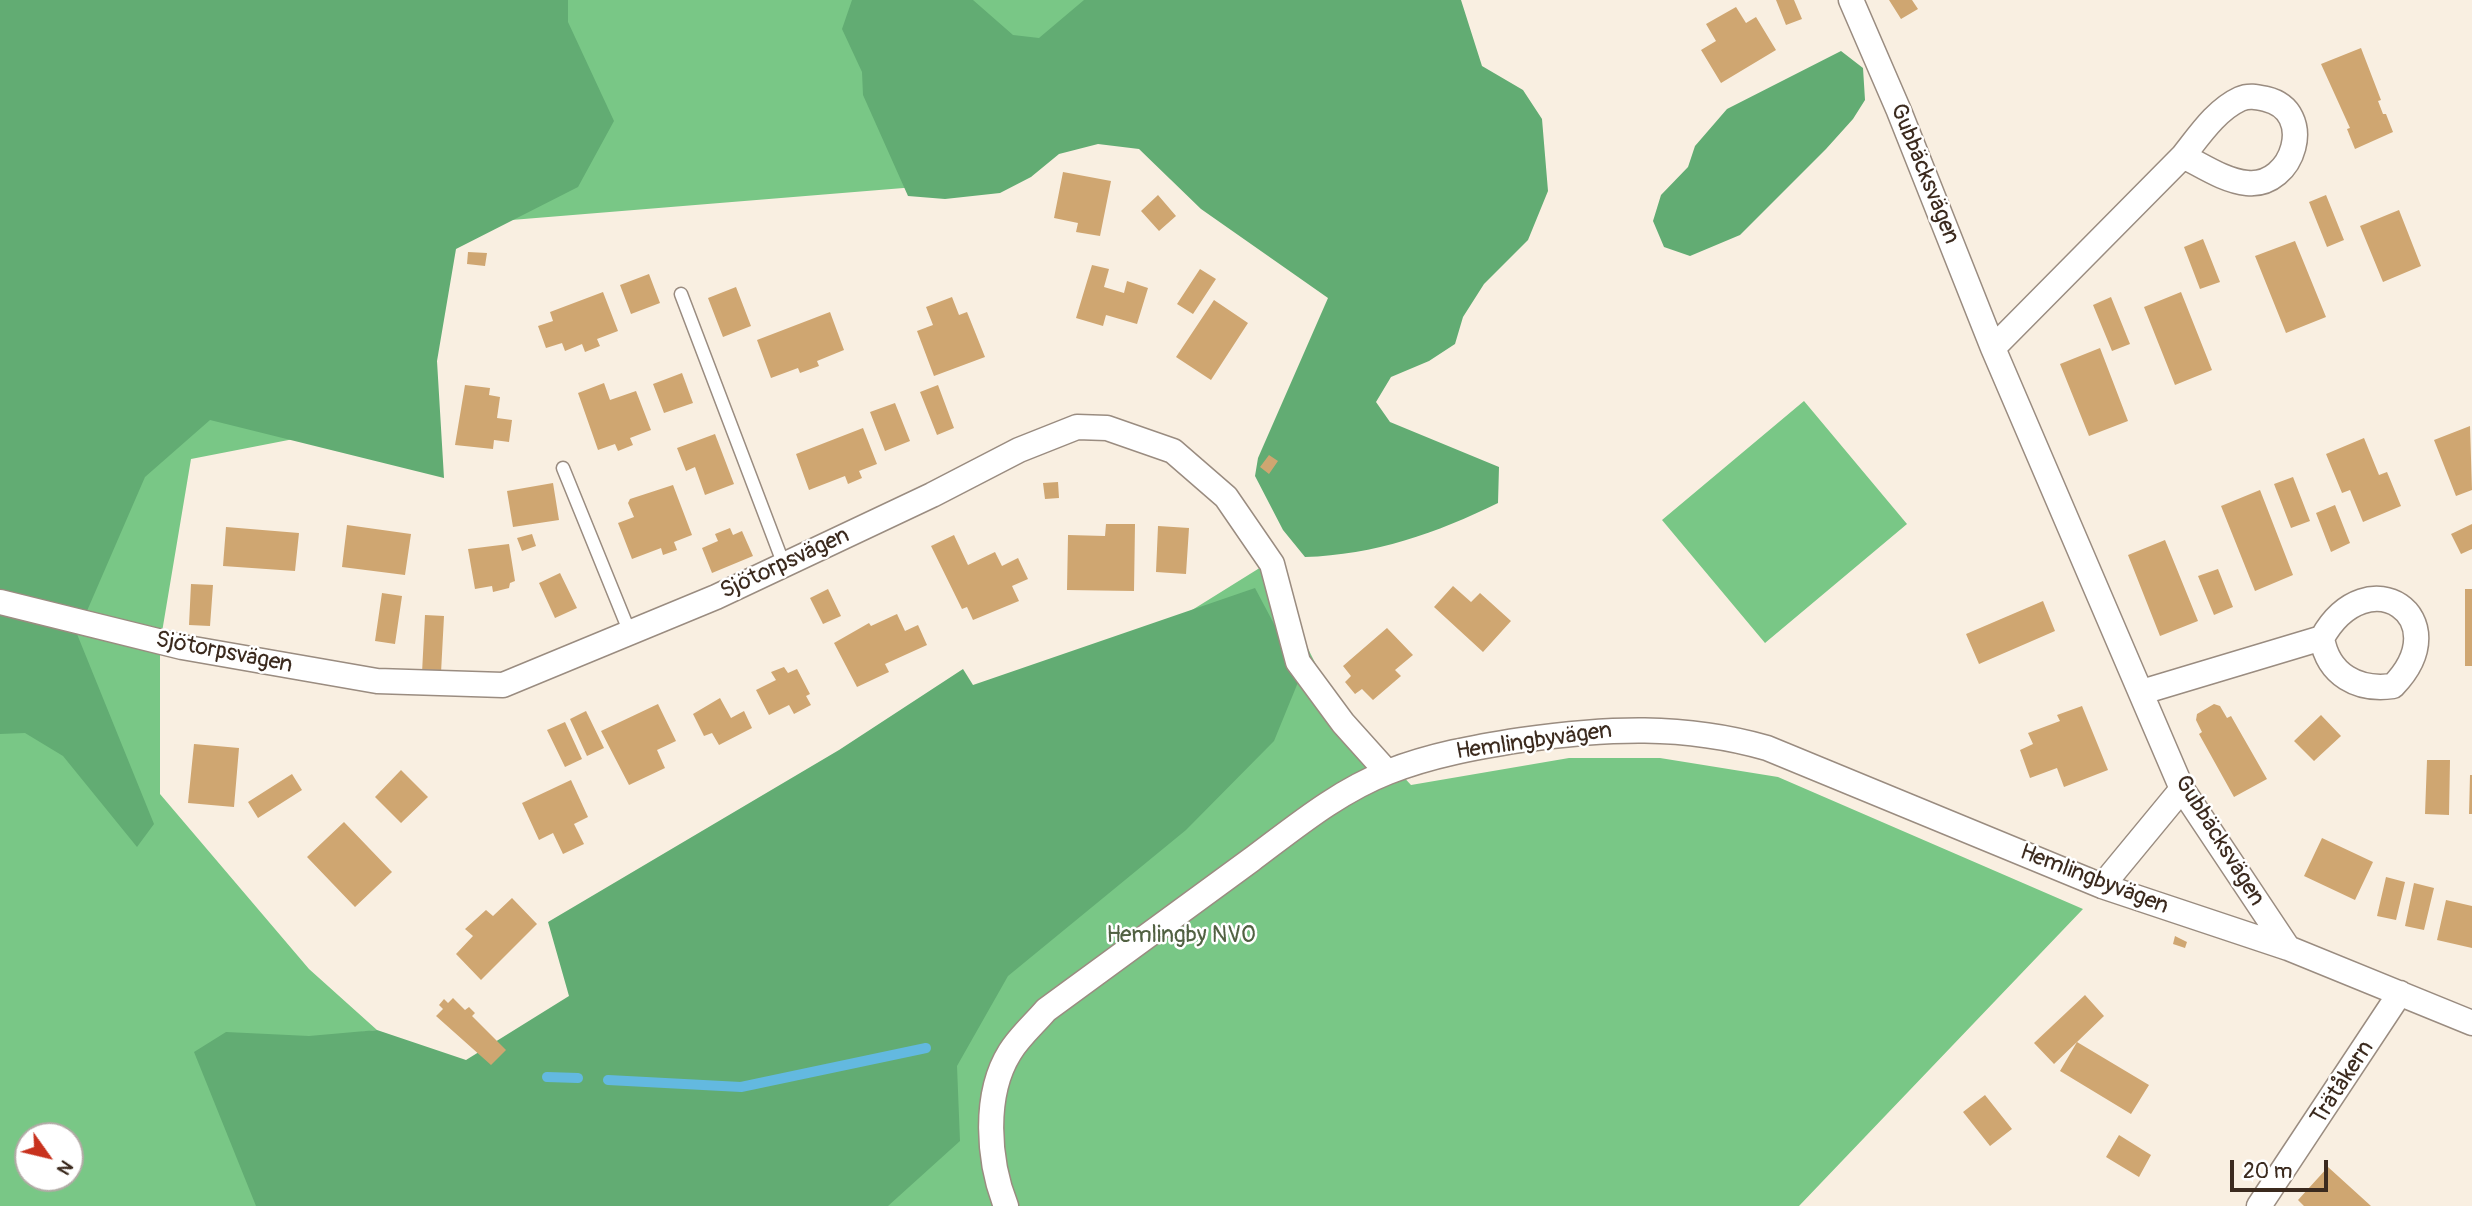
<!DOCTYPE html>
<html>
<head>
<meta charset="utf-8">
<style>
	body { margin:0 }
	#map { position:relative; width:2472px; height:1206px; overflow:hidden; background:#f9efe1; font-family:Pangolin,sans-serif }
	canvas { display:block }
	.north { position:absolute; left:14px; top:1122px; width:70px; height:70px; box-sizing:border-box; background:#fff; border:2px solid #b1aaa5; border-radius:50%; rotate:124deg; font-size:19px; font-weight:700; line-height:28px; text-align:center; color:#3b2a1e }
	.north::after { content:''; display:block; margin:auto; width:24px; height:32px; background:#c8321e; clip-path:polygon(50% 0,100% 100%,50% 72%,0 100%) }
	.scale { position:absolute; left:2230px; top:1160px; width:98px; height:32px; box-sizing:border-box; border:4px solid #3b2a1e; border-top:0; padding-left:9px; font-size:21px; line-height:24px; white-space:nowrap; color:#3b2a1e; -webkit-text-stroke:5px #fff; paint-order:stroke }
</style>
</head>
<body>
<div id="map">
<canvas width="2472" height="1206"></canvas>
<div class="north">N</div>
<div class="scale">20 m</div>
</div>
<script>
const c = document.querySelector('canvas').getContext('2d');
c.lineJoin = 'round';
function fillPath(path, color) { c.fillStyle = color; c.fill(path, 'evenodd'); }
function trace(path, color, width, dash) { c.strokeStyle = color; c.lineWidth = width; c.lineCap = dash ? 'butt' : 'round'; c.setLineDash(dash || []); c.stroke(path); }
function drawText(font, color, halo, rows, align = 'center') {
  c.font = font + ' Pangolin,sans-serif'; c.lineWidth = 5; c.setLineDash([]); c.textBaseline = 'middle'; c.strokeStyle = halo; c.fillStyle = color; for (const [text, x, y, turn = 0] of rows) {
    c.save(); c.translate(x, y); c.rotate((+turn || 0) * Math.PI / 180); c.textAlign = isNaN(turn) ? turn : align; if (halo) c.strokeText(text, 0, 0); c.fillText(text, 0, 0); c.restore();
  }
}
fillPath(new Path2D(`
	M 0,0 L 1104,0 L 977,182 L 438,226 L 422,414 L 191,459 L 160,644 L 160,794 L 309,969 L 377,1030 L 362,1032 L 419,1098 L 588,986 L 1266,564 L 1335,703 L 1411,785 L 1569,758 L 1660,758 L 1778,777 L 2083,909 L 1799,1206 L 0,1206 ZM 28,1136 L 70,1136 L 70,1178 L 28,1178 Z
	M 1804,401 L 1907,524 L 1765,643 L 1662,520 Z`), '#79c786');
fillPath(new Path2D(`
	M 0,0 L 568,0 L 568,22 L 614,121 L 578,187 L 456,249 L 437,361 L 444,478 L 210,420 L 145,477 L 77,634 L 154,824 L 137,847 L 63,756 L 25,733 L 0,734 Z
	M 852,0 L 973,0 L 1013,35 L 1039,38 L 1084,0 L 1461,0 L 1482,66 L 1523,90 L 1542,119 L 1548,191 L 1528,240 L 1484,284 L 1463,317 L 1455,344 L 1429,361 L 1391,377 L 1376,402 L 1390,422 L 1499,467 L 1498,503 C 1437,533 1374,555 1305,557 L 1283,530 L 1255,476 L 1258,458 L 1328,298 L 1201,209 L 1139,149 L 1098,144 L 1059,154 L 1031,177 L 1000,193 L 945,199 L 908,196 L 863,95 L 862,72 L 842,29 Z
	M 1841,51 L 1863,68 L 1865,100 L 1853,119 L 1826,149 L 1740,235 L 1690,256 L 1664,247 L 1653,221 L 1661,195 L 1688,167 L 1695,146 L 1727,109 Z
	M 1255,588 L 1301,675 L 1274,741 L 1186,830 L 1008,976 L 957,1066 L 960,1141 L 888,1206 L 256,1206 L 194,1052 L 226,1032 L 309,1036 L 377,1030 L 466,1060 L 569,996 L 548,922 L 839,750 L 963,669 L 973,685 Z`), '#62ac73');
trace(new Path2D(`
	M 547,1077 L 578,1078
	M 608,1080 L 741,1087 L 926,1048`), '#63b9e0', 10);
fillPath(new Path2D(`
	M 1776,0 L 1794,0 L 1802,19 L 1786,25 Z
	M 1889,0 L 1912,0 L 1918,9 L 1901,19 Z
	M 1736,7 L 1746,23 L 1756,17 L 1776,50 L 1721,83 L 1701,50 L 1716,41 L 1706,24 Z
	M 2361,48 L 2381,100 L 2378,101 L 2383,114 L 2386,114 L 2393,132 L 2355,149 L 2347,129 L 2350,128 L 2321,64 Z
	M 1063,172 L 1111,181 L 1100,236 L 1076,232 L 1078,223 L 1054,218 Z
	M 1158,195 L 1176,216 L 1159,231 L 1141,211 Z
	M 2326,195 L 2344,240 L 2327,247 L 2309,202 Z
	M 2399,210 L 2421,266 L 2383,282 L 2360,226 Z
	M 2203,239 L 2220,282 L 2200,289 L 2184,247 Z
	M 2295,241 L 2326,317 L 2286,333 L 2255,256 Z
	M 468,252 L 487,253 L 485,266 L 467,264 Z
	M 1092,265 L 1109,269 L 1104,287 L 1124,293 L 1127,281 L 1148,288 L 1137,324 L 1106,315 L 1103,326 L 1076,318 Z
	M 1200,269 L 1216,279 L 1193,314 L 1177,304 Z
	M 649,274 L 660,303 L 631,314 L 620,285 Z
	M 736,287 L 751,326 L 723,337 L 708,298 Z
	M 603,292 L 618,331 L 597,339 L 600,346 L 585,352 L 582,344 L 565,351 L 562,343 L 546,348 L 538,326 L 553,321 L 550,312 Z
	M 2181,292 L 2212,370 L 2175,385 L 2144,307 Z
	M 952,297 L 959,315 L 967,312 L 985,357 L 934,376 L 917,331 L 933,325 L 926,307 Z
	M 2111,297 L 2130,344 L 2112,351 L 2093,305 Z
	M 1214,300 L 1248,323 L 1211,380 L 1176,357 Z
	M 830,312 L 844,350 L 817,361 L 819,366 L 800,373 L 798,368 L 771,378 L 757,340 Z
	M 2100,348 L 2128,421 L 2089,436 L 2060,364 Z
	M 682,373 L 693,403 L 664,413 L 653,384 Z
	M 604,383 L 610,400 L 636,391 L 651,430 L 630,438 L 633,445 L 618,451 L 615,444 L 598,450 L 578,393 Z
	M 465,385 L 490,388 L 489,395 L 500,397 L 497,418 L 512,420 L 509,442 L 494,440 L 493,449 L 455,445 Z
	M 938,385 L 954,428 L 937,435 L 920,392 Z
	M 895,403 L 910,441 L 885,451 L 870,412 Z
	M 2470,426 L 2472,490 L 2456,496 L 2434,440 Z
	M 863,428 L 877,464 L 859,471 L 862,478 L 848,484 L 845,476 L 809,490 L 796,454 Z
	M 715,434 L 734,484 L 705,495 L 695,467 L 686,471 L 677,448 Z
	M 2364,438 L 2379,475 L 2387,472 L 2401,506 L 2363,522 L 2350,490 L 2342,493 L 2326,454 Z
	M 1269,455 L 1278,461 L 1269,474 L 1260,467 Z
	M 2293,477 L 2310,521 L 2291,528 L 2274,484 Z
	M 1058,482 L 1059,498 L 1045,499 L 1043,483 Z
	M 553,483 L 559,520 L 513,527 L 507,491 Z
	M 673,485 L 692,535 L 674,542 L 677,550 L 663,555 L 661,548 L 632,559 L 618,523 L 634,517 L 628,503 L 630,499 Z
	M 2260,490 L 2293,575 L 2255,591 L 2221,506 Z
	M 2335,505 L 2350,543 L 2331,552 L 2316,513 Z
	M 1106,524 L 1135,524 L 1134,591 L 1067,590 L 1068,535 L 1105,536 Z
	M 2472,524 L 2472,549 L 2461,554 L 2451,534 Z
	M 347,525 L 411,534 L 405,575 L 342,567 Z
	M 1158,526 L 1189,528 L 1186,574 L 1156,572 Z
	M 226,527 L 299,533 L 295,571 L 223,566 Z
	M 730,528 L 733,535 L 742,531 L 753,556 L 712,573 L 702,548 L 718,541 L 715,534 Z
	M 532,534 L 536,546 L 522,551 L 517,538 Z
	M 954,535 L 968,565 L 995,552 L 1002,566 L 1018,558 L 1028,579 L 1012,586 L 1019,601 L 973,620 L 967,607 L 962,609 L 931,546 Z
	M 2165,540 L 2198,621 L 2160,636 L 2128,555 Z
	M 509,544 L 515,581 L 510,583 L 509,588 L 493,592 L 492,586 L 475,589 L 468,549 Z
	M 2218,569 L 2233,607 L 2214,615 L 2198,576 Z
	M 560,573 L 577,608 L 555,618 L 539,583 Z
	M 191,584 L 213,585 L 210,626 L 189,625 Z
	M 1453,586 L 1471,602 L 1480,593 L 1511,621 L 1483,652 L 1434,607 Z
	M 828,589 L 841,616 L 823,624 L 810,598 Z
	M 2465,589 L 2472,589 L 2472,666 L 2465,666 Z
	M 382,593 L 402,596 L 395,644 L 375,641 Z
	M 2043,601 L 2055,631 L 1979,664 L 1966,634 Z
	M 897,614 L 905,631 L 918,625 L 927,645 L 885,664 L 889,672 L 857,687 L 834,643 L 869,623 L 871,626 Z
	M 425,615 L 444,616 L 441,673 L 422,673 Z
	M 1387,628 L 1413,655 L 1395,670 L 1401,676 L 1373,700 L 1362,689 L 1355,694 L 1345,682 L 1351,676 L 1343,666 Z
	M 784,667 L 788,673 L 797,669 L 810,694 L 806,696 L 811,705 L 794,714 L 789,705 L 769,715 L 756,690 L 776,680 L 771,672 Z
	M 720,698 L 731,718 L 744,711 L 752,728 L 719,745 L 712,733 L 704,736 L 693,714 Z
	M 658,704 L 676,741 L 657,750 L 665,768 L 629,785 L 601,731 Z
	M 2214,704 L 2220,706 L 2227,718 L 2231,716 L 2267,779 L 2234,797 L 2199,734 L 2202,732 L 2196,720 L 2197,714 Z
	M 2082,706 L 2108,770 L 2064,787 L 2057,768 L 2030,778 L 2020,750 L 2033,744 L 2028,733 L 2060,721 L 2057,715 Z
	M 586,711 L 604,748 L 587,756 L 570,719 Z
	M 2321,715 L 2341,736 L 2314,761 L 2294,741 Z
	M 565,722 L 582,759 L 565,767 L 547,730 Z
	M 194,744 L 239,748 L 234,807 L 188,803 Z
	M 2427,760 L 2450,760 L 2449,815 L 2425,814 Z
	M 401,770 L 428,797 L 401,823 L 375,797 Z
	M 292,774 L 302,790 L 258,818 L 248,802 Z
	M 2470,775 L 2472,775 L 2472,814 L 2469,814 Z
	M 571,780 L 588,817 L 574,824 L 584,844 L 563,854 L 553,833 L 539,840 L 522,803 Z
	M 344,822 L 392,872 L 355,907 L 307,857 Z
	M 2322,838 L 2373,862 L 2355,900 L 2304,876 Z
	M 2386,877 L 2405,882 L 2396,920 L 2377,916 Z
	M 2414,883 L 2434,888 L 2424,930 L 2405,926 Z
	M 512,898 L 537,924 L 481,980 L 456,954 L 473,936 L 465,929 L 486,910 L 493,916 Z
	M 2446,900 L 2472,906 L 2472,948 L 2437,940 Z
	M 2175,936 L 2187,942 L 2185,948 L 2173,944 Z
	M 2085,995 L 2104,1016 L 2077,1042 L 2149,1085 L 2131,1114 L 2060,1071 L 2077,1042 L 2054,1064 L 2034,1043 Z
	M 453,998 L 465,1010 L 469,1007 L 475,1013 L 472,1016 L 506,1050 L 491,1065 L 436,1016 L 443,1009 L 439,1005 L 444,999 L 448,1003 Z
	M 1985,1095 L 2012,1129 L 1990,1146 L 1963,1112 Z
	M 2119,1135 L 2151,1155 L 2139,1177 L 2106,1157 Z
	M 2328,1167 L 2371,1206 L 2304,1206 L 2298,1200 Z`), '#cfa671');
const lane = new Path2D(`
	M 681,294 L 784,565
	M 563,468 L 630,633`);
const street = new Path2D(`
	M 1851,0 L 1899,111 L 1993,348 L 2182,789 L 2288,948
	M 1993,348 L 2183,156 C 2203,166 2225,181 2247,183 C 2294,188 2317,111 2266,99 C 2257,97 2249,95 2240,99 C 2216,110 2199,136 2183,156
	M 0,602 L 182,647 L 377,681 L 503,685 L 716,597 L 932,495 L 1019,450 L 1077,427 L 1107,428 L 1173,451 L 1226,497 L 1272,564 L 1298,662 L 1343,723 L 1387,772
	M 2142,692 L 2322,638 C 2368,556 2459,618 2393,686 C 2358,691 2328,675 2322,638
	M 2102,886 L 2182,789
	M 1006,1206 C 988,1161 983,1095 1010,1052 C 1019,1037 1035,1023 1046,1010 C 1114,960 1182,910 1251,860 C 1294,828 1337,792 1388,772 C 1431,755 1476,747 1521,740 C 1607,728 1683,724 1767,748 L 2102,886 L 2288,948 L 2472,1023
	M 2259,1206 L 2400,993`);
trace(lane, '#9a8c80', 15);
trace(street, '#9a8c80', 27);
trace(lane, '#fff', 12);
trace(street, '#fff', 24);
drawText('23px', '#3b2a1e', '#fff', [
	["Gubbäcksvägen",1924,174,68],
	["Sjötorpsvägen",785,564,-25],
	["Sjötorpsvägen",224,653,11],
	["Hemlingbyvägen",1534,742,-8],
	["Gubbäcksvägen",2219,841,58],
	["Hemlingbyvägen",2094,880,21],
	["Trätåkern",2343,1083,-57]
]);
drawText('23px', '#516142', '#fff', [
	["Hemlingby NVO",1181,936]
]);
</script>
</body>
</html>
